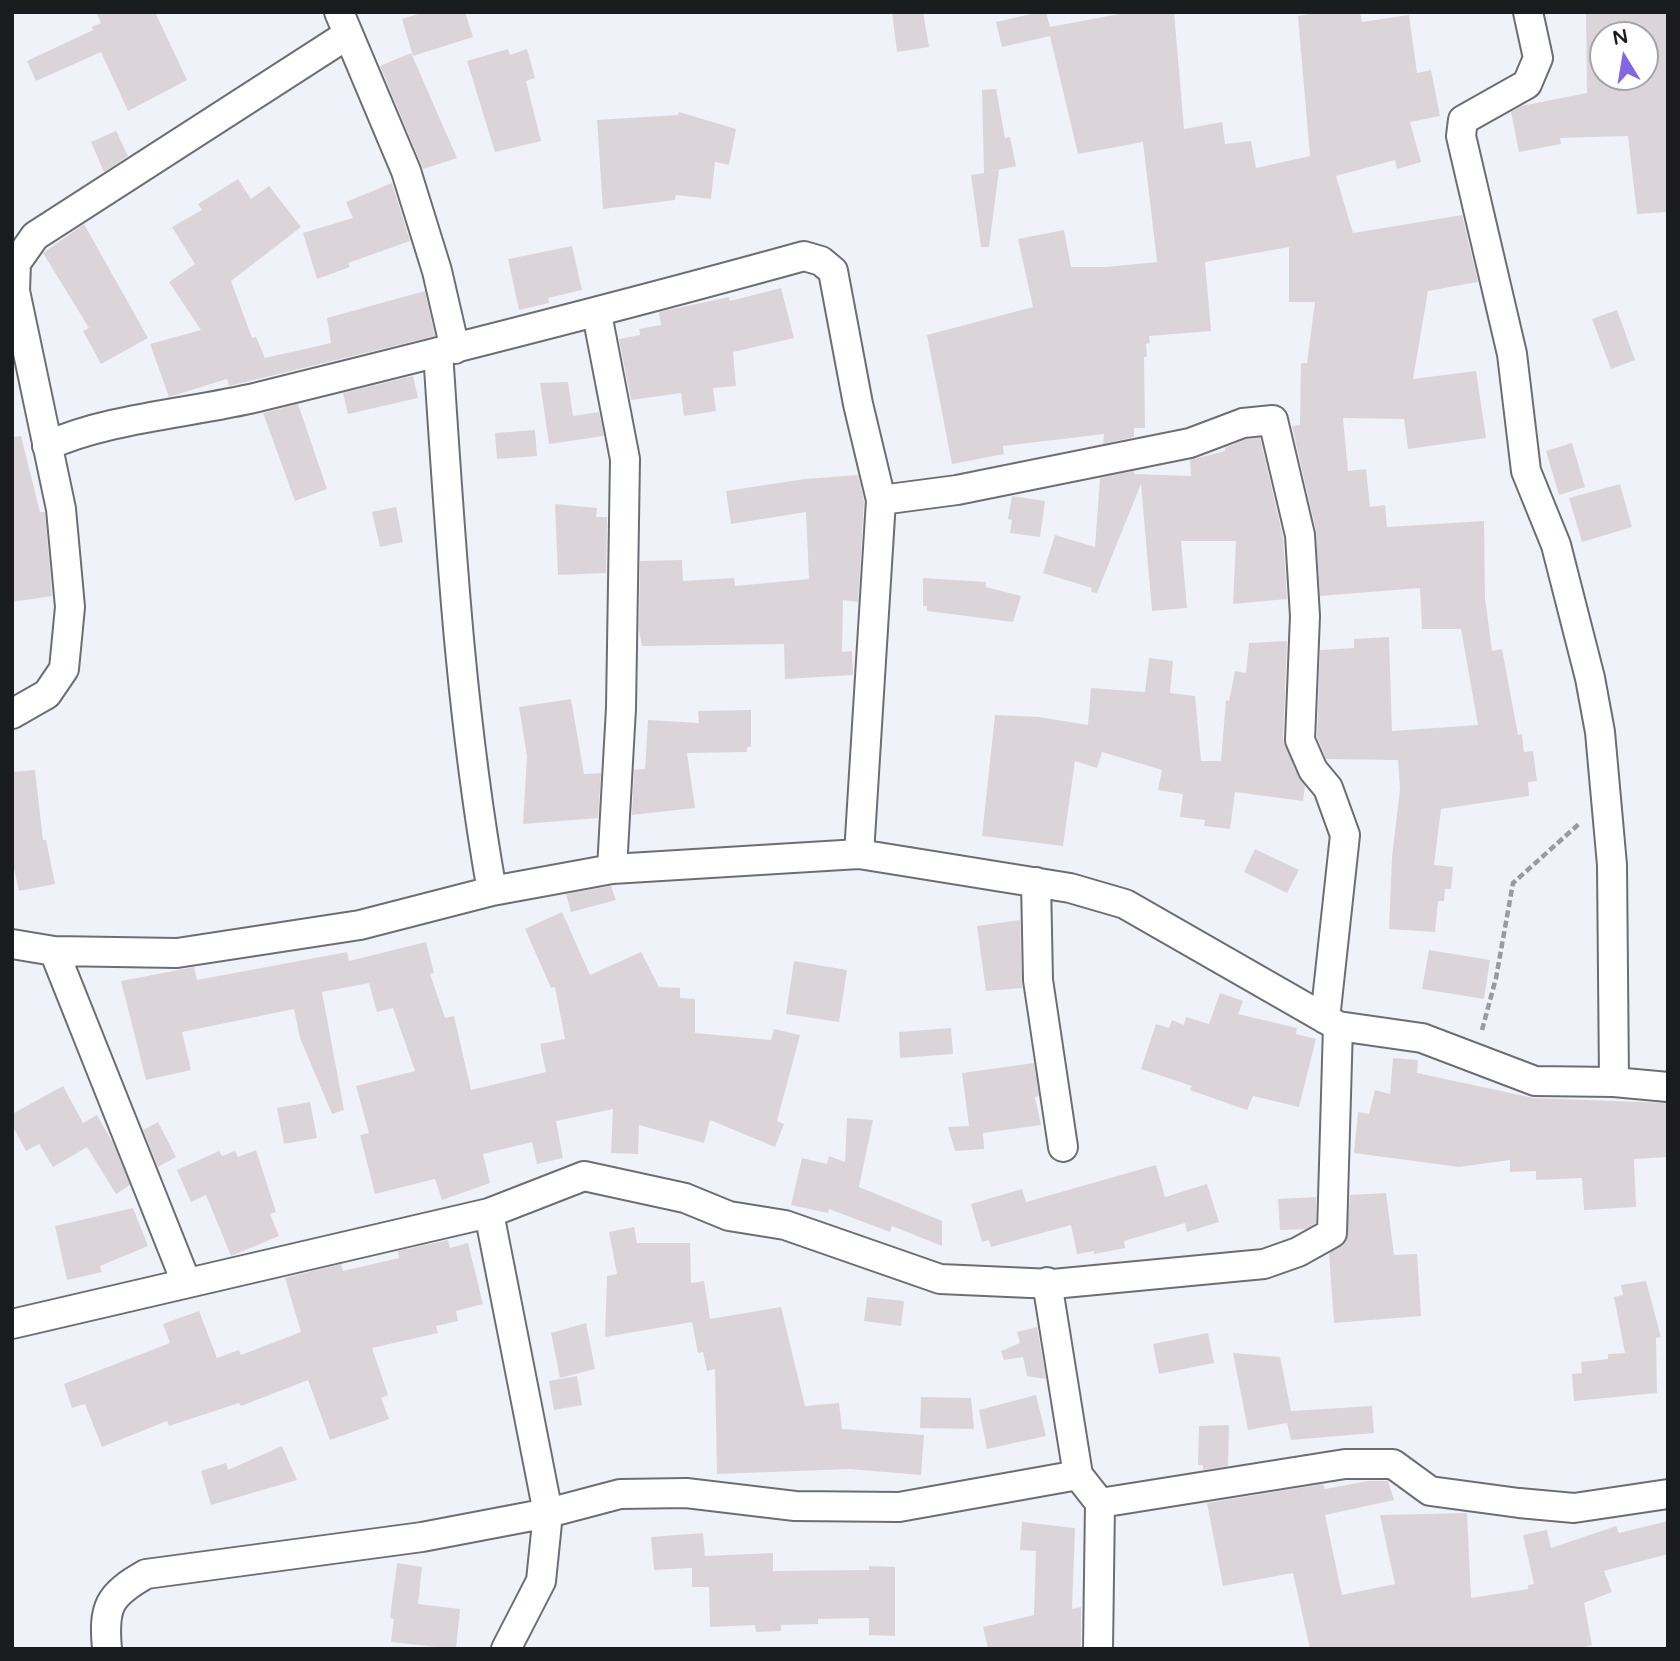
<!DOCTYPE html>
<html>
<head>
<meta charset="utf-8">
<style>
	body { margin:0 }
	#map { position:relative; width:1680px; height:1661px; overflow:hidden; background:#eff3f9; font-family:"Varela Round",sans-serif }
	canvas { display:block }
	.frame { position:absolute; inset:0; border:14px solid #191b1d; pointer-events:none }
	.north { position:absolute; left:1589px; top:21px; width:70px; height:70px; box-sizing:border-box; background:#fff; border:2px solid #a3a4a5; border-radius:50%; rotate:349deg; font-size:19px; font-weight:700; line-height:28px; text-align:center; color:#191b1d }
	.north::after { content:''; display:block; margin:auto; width:24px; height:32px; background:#8366e1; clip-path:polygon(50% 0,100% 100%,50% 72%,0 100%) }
</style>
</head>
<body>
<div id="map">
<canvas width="1680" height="1661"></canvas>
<div class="frame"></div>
<div class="north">N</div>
</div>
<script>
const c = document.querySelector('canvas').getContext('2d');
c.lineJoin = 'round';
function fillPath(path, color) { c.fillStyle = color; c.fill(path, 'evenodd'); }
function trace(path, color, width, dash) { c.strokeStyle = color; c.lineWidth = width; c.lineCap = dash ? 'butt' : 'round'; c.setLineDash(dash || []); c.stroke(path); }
fillPath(new Path2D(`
	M 96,12 L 155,12 L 187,80 L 128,111 L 101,52 L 36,81 L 27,61 L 93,30 L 92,27 L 101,23 Z
	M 425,12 L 465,12 L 473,37 L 413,56 L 402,19 Z
	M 892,12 L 923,12 L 929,47 L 897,52 Z
	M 1040,12 L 1046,12 L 1050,27 L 1130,12 L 1174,12 L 1184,129 L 1222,122 L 1225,144 L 1251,141 L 1256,168 L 1310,156 L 1298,16 L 1321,12 L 1360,12 L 1362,22 L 1409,15 L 1417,73 L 1431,70 L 1440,116 L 1410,122 L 1421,162 L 1397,169 L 1395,160 L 1336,176 L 1353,233 L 1462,215 L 1478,282 L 1428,291 L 1413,379 L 1476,371 L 1486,438 L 1408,449 L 1404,419 L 1343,418 L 1348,471 L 1366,469 L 1370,507 L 1385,505 L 1387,527 L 1484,521 L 1485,598 L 1492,651 L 1502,649 L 1518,735 L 1522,734 L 1524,752 L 1533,751 L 1537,781 L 1528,782 L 1529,796 L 1441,809 L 1434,865 L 1453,867 L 1451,889 L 1445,889 L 1444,901 L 1438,901 L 1435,932 L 1389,929 L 1392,857 L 1400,789 L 1398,760 L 1326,759 L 1317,737 L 1320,650 L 1354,648 L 1354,639 L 1389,637 L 1392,731 L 1478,725 L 1461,629 L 1422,629 L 1420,588 L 1320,596 L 1316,531 L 1292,426 L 1300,425 L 1301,363 L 1307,363 L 1315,302 L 1289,302 L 1289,247 L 1205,262 L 1211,331 L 1149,336 L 1150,343 L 1146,344 L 1147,357 L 1144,357 L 1145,428 L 1134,428 L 1134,437 L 1103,444 L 1104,434 L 1003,446 L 1004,454 L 952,464 L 927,335 L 1033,307 L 1018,239 L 1064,230 L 1071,267 L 1106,267 L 1157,262 L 1143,142 L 1078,154 L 1050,36 L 1002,47 L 996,22 Z
	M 1586,12 L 1668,12 L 1668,212 L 1637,214 L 1628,136 L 1560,138 L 1561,144 L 1519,152 L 1511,112 L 1521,106 L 1587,93 ZM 1603,35 L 1645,35 L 1645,77 L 1603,77 Z
	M 508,49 L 510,55 L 527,49 L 535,78 L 526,81 L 541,141 L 495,152 L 467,61 Z
	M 411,53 L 457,158 L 423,169 L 380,66 Z
	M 996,89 L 1005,138 L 1010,137 L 1016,166 L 984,173 L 999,170 L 989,247 L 981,247 L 971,175 L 984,173 L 982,90 Z
	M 679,112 L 736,129 L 729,165 L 715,162 L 711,199 L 676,195 L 675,200 L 603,209 L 597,120 L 678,115 Z
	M 116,131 L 128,156 L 104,172 L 91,142 Z
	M 238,179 L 251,199 L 269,186 L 301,227 L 231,281 L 252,338 L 256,337 L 265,358 L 331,343 L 327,318 L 425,291 L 435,336 L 229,386 L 227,379 L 169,397 L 150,344 L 201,330 L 169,282 L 195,264 L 172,227 L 202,210 L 198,204 Z
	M 392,183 L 410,241 L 348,263 L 350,267 L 317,279 L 303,233 L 353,218 L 346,202 Z
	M 84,224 L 148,338 L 101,364 L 83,331 L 89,328 L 43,253 Z
	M 572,246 L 582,290 L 548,298 L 549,303 L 519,310 L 508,259 Z
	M 781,288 L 794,338 L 733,352 L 736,386 L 713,388 L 716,411 L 684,416 L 681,393 L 631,400 L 619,339 L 640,335 L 639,329 L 661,325 L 659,312 L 729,297 L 730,301 Z
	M 1617,310 L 1635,360 L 1611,369 L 1592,319 Z
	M 413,376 L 418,398 L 348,414 L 343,393 Z
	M 568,382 L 573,416 L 599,412 L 604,436 L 549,444 L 540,383 Z
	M 298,404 L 327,489 L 295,501 L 263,413 Z
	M 535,430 L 537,456 L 497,459 L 495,433 Z
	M 21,436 L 40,512 L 45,512 L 52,596 L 12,602 L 12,437 Z
	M 1260,438 L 1283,537 L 1287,599 L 1233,604 L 1236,541 L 1181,541 L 1187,608 L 1152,611 L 1141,484 L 1097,593 L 1091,592 L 1092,588 L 1043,573 L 1055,535 L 1095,547 L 1100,478 L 1134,471 L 1134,474 L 1191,476 L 1190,460 L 1225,451 L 1225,448 L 1247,439 Z
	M 1572,443 L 1585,487 L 1559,495 L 1546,451 Z
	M 858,475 L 864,501 L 858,602 L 843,600 L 842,652 L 852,651 L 853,675 L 785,679 L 784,644 L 642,646 L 639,630 L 640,561 L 682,560 L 683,581 L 734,578 L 735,586 L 809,579 L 806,512 L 731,524 L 726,491 L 805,479 Z
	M 1620,484 L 1632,527 L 1582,542 L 1569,498 Z
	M 1012,496 L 1045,501 L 1040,537 L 1010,533 L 1012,520 L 1008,519 Z
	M 555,504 L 597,508 L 596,517 L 607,517 L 606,573 L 558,575 Z
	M 396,507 L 403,542 L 380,547 L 372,512 Z
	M 923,578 L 986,582 L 986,587 L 1021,596 L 1013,622 L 927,611 L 927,606 L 923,606 Z
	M 1287,641 L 1283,740 L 1305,786 L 1303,801 L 1235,792 L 1230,829 L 1204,826 L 1205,820 L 1180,817 L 1183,794 L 1158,790 L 1162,770 L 1102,752 L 1097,768 L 1075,761 L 1063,846 L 982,836 L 995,715 L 1039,717 L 1088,725 L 1091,688 L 1145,692 L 1149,658 L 1173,661 L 1170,693 L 1195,696 L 1201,761 L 1221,761 L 1226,700 L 1229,701 L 1235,671 L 1246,673 L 1249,643 Z
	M 571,699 L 584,774 L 601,773 L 598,818 L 523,824 L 527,756 L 519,707 Z
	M 751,710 L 751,747 L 747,747 L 747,752 L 687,753 L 695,808 L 632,815 L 634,770 L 645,769 L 648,720 L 699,723 L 698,711 Z
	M 35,770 L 43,840 L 46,840 L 55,884 L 19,891 L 12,859 L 12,772 Z
	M 1255,849 L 1299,870 L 1287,893 L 1244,872 Z
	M 611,886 L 616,900 L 571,912 L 566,894 Z
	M 562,912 L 590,975 L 641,952 L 659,987 L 680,988 L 680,998 L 695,999 L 695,1033 L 771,1040 L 774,1029 L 800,1035 L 777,1121 L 784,1124 L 775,1147 L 710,1120 L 704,1143 L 639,1125 L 638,1154 L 611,1153 L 613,1109 L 556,1121 L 563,1158 L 537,1164 L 532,1142 L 483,1154 L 490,1183 L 442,1200 L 435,1179 L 375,1194 L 360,1135 L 369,1133 L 356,1086 L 415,1071 L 393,1008 L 377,1012 L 369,983 L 322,992 L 344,1110 L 332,1114 L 300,1038 L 294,1009 L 182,1032 L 191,1070 L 146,1080 L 121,981 L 194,967 L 197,980 L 347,952 L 349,961 L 426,942 L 434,973 L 430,974 L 445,1018 L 454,1016 L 471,1090 L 546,1072 L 540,1044 L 565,1039 L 555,987 L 551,988 L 525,929 Z
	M 1020,920 L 1022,988 L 986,991 L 977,926 Z
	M 1429,950 L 1490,960 L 1484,999 L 1422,989 Z
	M 794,961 L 847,970 L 839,1022 L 786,1014 Z
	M 1220,993 L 1243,1001 L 1238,1014 L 1297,1028 L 1296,1034 L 1316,1039 L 1299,1107 L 1253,1096 L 1247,1110 L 1190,1090 L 1192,1086 L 1141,1069 L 1156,1024 L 1169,1028 L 1172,1020 L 1184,1025 L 1186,1017 L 1209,1024 Z
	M 951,1028 L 953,1054 L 900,1058 L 899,1032 Z
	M 1393,1058 L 1418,1060 L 1417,1073 L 1534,1098 L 1668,1103 L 1668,1157 L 1634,1159 L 1636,1207 L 1584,1210 L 1582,1178 L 1536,1180 L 1536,1171 L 1510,1172 L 1510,1160 L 1459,1167 L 1354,1153 L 1358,1112 L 1369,1114 L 1375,1090 L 1390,1094 Z
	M 1034,1063 L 1039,1096 L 1035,1097 L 1041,1125 L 983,1133 L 984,1149 L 955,1151 L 948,1127 L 969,1126 L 962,1073 Z
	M 63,1086 L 83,1123 L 97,1115 L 113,1143 L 130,1185 L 116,1194 L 87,1147 L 53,1167 L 39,1144 L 26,1151 L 12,1125 L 12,1114 Z
	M 310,1102 L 317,1138 L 284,1144 L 277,1108 Z
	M 847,1118 L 873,1120 L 859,1187 L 942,1221 L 942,1246 L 892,1226 L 890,1232 L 829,1209 L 828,1213 L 791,1205 L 802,1158 L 827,1164 L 829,1156 L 845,1162 Z
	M 158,1122 L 176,1157 L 158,1167 L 143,1130 Z
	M 256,1150 L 276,1212 L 270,1214 L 279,1236 L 231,1256 L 206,1195 L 191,1202 L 177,1170 L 219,1151 L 222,1156 L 235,1151 L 238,1157 Z
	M 1156,1165 L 1165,1197 L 1207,1184 L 1219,1222 L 1187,1232 L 1185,1223 L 1124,1241 L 1125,1248 L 1094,1254 L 1094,1251 L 1077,1254 L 1071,1225 L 991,1247 L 989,1240 L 982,1242 L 971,1204 L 1022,1189 L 1026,1202 Z
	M 1386,1193 L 1394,1255 L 1417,1254 L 1421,1316 L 1334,1323 L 1329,1253 L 1346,1241 L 1350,1195 Z
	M 1316,1197 L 1316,1223 L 1306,1229 L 1280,1230 L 1278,1199 Z
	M 133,1208 L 148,1246 L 100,1266 L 102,1272 L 67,1280 L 55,1226 Z
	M 634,1227 L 637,1243 L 690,1243 L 691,1283 L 704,1281 L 710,1319 L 605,1337 L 607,1276 L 617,1274 L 609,1232 Z
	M 448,1240 L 450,1248 L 468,1243 L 483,1304 L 456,1311 L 458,1321 L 436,1326 L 438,1333 L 372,1348 L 388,1395 L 381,1398 L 389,1419 L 330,1440 L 308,1380 L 241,1406 L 239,1403 L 169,1426 L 167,1421 L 102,1447 L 85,1404 L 72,1408 L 64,1384 L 170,1343 L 163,1324 L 199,1311 L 217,1358 L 239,1350 L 241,1355 L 301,1332 L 285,1278 L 341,1264 L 343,1271 L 399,1258 L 398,1251 Z
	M 1646,1281 L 1661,1337 L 1656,1338 L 1657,1393 L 1574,1401 L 1572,1374 L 1582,1373 L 1581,1362 L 1608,1359 L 1608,1354 L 1625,1353 L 1614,1297 L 1623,1295 L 1621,1285 Z
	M 867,1297 L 904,1301 L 901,1326 L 864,1321 Z
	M 781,1307 L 805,1406 L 839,1403 L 842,1429 L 924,1435 L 921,1475 L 849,1469 L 717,1474 L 715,1369 L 707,1371 L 703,1352 L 698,1353 L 692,1322 Z
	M 586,1323 L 595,1369 L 560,1378 L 551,1333 Z
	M 1037,1327 L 1046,1379 L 1027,1376 L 1023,1357 L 1004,1360 L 1001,1351 L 1020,1343 L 1017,1332 Z
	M 1208,1333 L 1214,1363 L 1159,1374 L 1153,1344 Z
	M 1233,1353 L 1280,1357 L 1291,1411 L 1372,1406 L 1374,1433 L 1291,1440 L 1287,1423 L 1248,1430 Z
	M 577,1376 L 582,1405 L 554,1410 L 549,1381 Z
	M 1036,1395 L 1046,1436 L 987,1449 L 979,1410 Z
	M 921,1397 L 971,1398 L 974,1429 L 920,1428 Z
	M 1229,1425 L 1228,1466 L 1203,1470 L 1203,1465 L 1198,1465 L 1199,1426 Z
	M 282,1446 L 297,1480 L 211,1505 L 201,1471 L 226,1463 L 228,1470 Z
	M 1368,1481 L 1388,1481 L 1394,1500 L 1325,1515 L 1342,1595 L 1395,1584 L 1380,1515 L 1467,1513 L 1471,1598 L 1528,1589 L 1528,1585 L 1534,1584 L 1523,1535 L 1547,1530 L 1551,1548 L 1616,1526 L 1619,1533 L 1668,1521 L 1668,1554 L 1604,1571 L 1612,1592 L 1584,1603 L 1592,1645 L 1575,1649 L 1310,1649 L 1293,1573 L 1223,1586 L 1207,1503 L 1323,1484 L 1325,1489 Z
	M 1022,1522 L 1075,1528 L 1072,1609 L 1081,1607 L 1081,1649 L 988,1649 L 983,1627 L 1034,1615 L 1036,1551 L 1020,1550 Z
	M 703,1533 L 705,1556 L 773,1553 L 773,1571 L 869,1570 L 869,1566 L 895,1567 L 895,1636 L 869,1635 L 869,1618 L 818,1619 L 818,1624 L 781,1625 L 781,1631 L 756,1632 L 755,1625 L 710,1627 L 709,1587 L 692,1587 L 692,1568 L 654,1570 L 651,1537 Z
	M 397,1563 L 422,1567 L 418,1604 L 460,1609 L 456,1649 L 391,1642 L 394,1619 L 390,1618 Z`), '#dbd5da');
const minor = new Path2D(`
	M 339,12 L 406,171 L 437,271 L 455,349
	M 1528,12 L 1538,58 L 1527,84 L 1463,120 L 1461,136 L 1512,354 L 1526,471 L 1556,545 L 1590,678 L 1600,732 L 1612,865 L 1614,1082
	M 597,314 L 625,459 L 621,708 L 612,869
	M 438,352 C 450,532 460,713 492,891
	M 47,446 C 107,418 192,413 258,397 C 441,352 623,306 804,256 L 821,261 L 833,271 L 858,404 L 881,500 L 859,854
	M 881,500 L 957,490 L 1190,443 L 1243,423 L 1273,420 L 1300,535 L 1305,616 L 1300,740 L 1313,770 L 1328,788 L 1345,835 L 1325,1019
	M 12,714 L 47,694 L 64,669 L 70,607 L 61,509 L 15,291 L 16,263 L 35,236 L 347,35
	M 1036,882 L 1038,980 L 1063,1147
	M 12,944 L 54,951 L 177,953 L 360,925 L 492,891 L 612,869 L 859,854 L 1070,888 L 1125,904 L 1338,1026 L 1422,1038 L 1535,1081 L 1614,1082 L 1668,1087
	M 54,951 L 186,1282
	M 489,1213 L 548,1513 L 541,1581 L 506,1649
	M 1047,1282 L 1078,1475 L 1100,1503 L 1098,1649
	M 12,1324 L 489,1213 L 584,1176 L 685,1198 L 729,1216 L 785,1225 L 940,1279 L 1053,1284 L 1264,1264 L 1298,1252 L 1332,1233 L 1338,1026
	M 1100,1503 L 1345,1464 L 1393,1464 L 1430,1491 L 1519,1503 L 1574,1508 L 1668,1494
	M 107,1649 C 103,1606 109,1595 146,1574 L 422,1537 L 548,1513 L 620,1494 L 686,1493 L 795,1506 L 899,1507 L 1078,1475`);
trace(minor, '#6c6e74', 32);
trace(new Path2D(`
	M 1482,1030 L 1496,978 L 1513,883 L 1580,823`), '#989ba0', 4.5, [7, 3.5]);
trace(minor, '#fff', 28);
</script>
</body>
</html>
